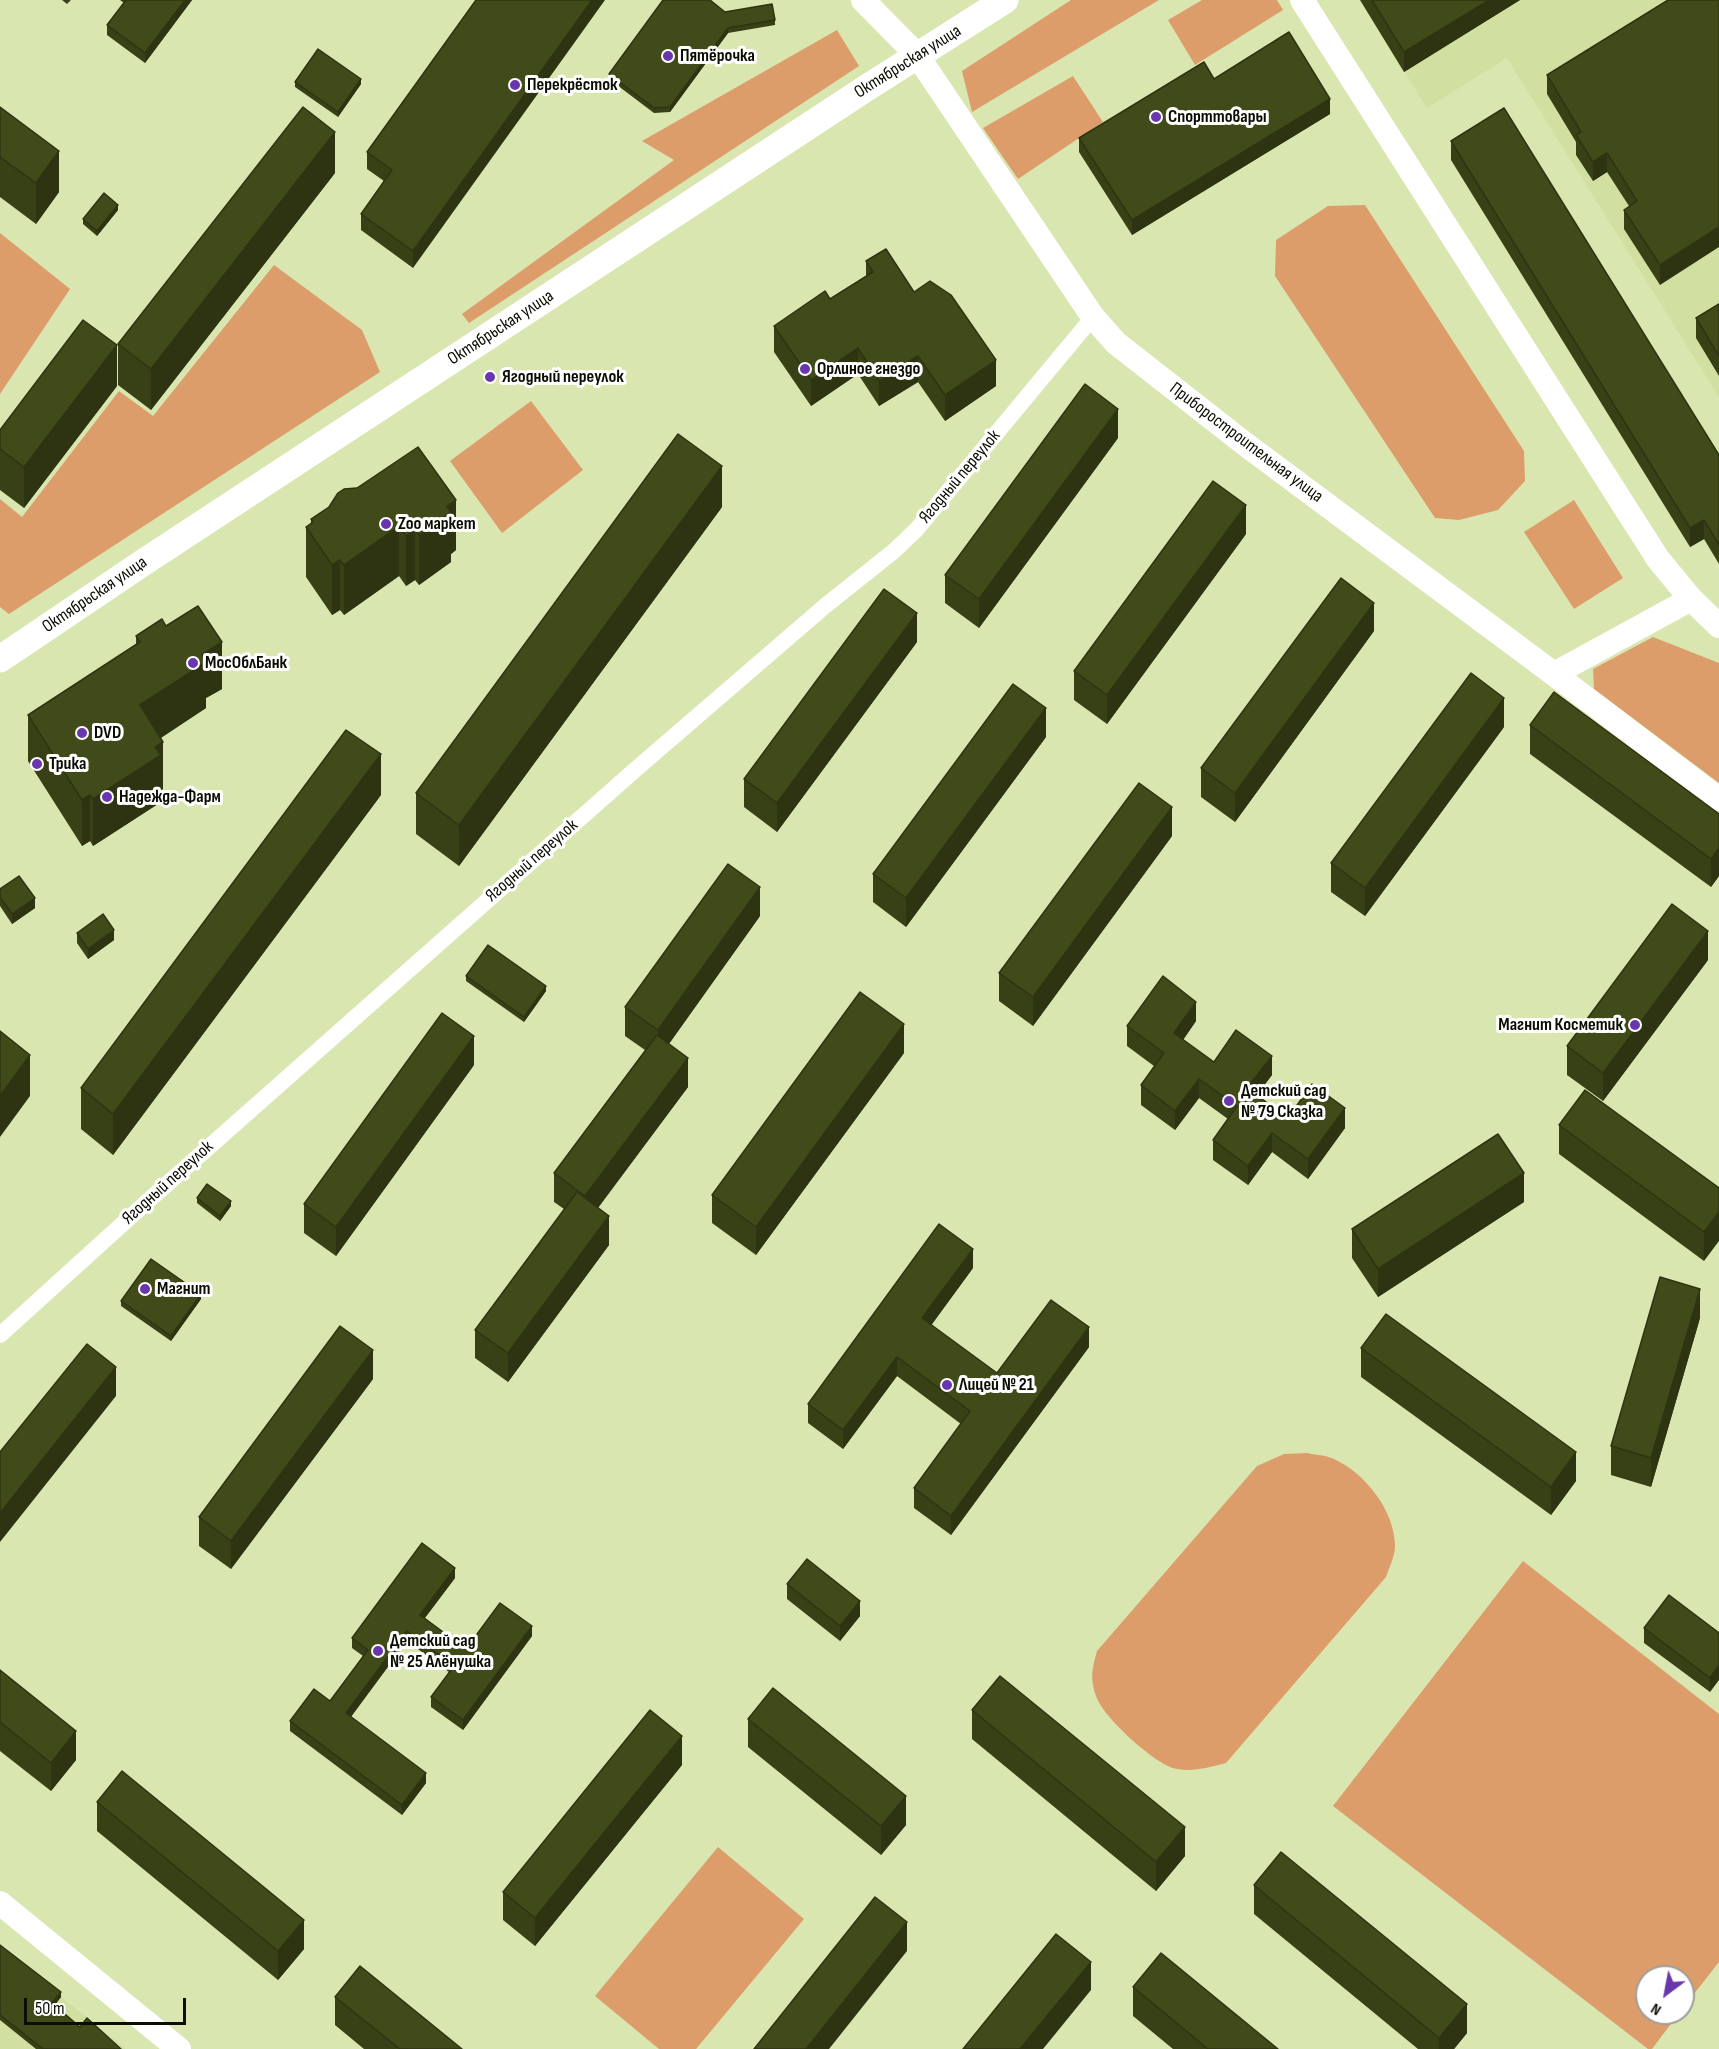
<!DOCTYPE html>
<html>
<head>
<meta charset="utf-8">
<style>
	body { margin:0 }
	#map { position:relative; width:1719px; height:2049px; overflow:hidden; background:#d9e6b0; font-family:"Sofia Sans Condensed",sans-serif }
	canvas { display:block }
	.north { position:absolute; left:1635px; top:1965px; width:60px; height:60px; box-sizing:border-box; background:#fff; border:2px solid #9d9e99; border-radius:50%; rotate:212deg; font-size:16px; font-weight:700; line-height:24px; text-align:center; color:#0a0d00 }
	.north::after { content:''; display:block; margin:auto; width:21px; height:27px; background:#6936ae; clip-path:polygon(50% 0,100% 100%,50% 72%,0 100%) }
	.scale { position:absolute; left:24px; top:1998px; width:162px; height:27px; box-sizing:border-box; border:3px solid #0a0d00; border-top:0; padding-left:8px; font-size:18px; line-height:21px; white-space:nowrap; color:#0a0d00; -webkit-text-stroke:4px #fff; paint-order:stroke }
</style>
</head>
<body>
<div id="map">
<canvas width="1719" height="2049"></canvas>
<div class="north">N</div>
<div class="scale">50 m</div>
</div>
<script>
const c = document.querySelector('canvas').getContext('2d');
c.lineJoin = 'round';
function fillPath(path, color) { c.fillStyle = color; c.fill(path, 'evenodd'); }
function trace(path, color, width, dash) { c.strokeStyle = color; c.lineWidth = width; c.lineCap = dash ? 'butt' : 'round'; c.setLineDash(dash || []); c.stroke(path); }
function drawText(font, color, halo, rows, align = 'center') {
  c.font = font + ' "Sofia Sans Condensed",sans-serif'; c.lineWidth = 6; c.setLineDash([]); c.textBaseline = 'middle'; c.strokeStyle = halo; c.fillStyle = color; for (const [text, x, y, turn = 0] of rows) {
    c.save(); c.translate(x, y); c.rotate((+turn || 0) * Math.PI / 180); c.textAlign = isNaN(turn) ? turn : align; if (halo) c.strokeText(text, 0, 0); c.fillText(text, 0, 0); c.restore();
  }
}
fillPath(new Path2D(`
	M 1360,0 L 1719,0 L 1719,397 L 1507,58 L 1427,108 Z
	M 0,1951 L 54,1991 L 126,2049 L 0,2049 Z`), '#d1dfa1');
fillPath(new Path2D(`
	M 1071,0 L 1159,0 L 972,112 L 962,71 Z
	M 1202,0 L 1277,0 L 1283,10 L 1195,65 L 1168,20 Z
	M 837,30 L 859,66 L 469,323 L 462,314 L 674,160 L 642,141 Z
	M 1073,76 L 1103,122 L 1018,179 L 983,128 Z
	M 1365,205 L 1524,451 L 1525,481 L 1498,510 L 1459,520 L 1435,518 L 1275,276 L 1276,240 L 1328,206 Z
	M 0,233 L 70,289 L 0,394 Z
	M 274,265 L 362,330 L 380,372 L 9,614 L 0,607 L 0,499 L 22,517 L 119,391 L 153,416 Z
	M 531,401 L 583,470 L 502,533 L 450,461 Z
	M 1574,500 L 1623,578 L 1574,609 L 1524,532 Z
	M 1653,637 L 1719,663 L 1719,783 L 1594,689 L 1593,669 Z
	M 1307,1453 C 1315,1455 1326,1455 1334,1459 C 1365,1473 1395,1511 1395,1546 C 1395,1556 1389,1568 1386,1577 L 1226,1763 C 1210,1767 1194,1772 1177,1769 C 1156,1766 1102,1716 1096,1696 C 1090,1677 1092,1670 1097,1651 L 1257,1466 L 1284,1454 Z
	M 1523,1561 L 1719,1714 L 1719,1962 L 1683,2008 L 1683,1977 L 1647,1977 L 1647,2013 L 1679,2013 L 1652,2049 L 1648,2049 L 1333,1806 Z
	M 718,1847 L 804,1919 L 696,2049 L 659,2049 L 595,1996 Z`), '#dc9d6b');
trace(new Path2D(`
	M 0,1335 L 149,1200 L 636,769 L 825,606 L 894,551 L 916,530 L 1093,317`), '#fff', 16);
trace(new Path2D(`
	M 863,0 L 917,55 L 1093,317 L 1116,343 L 1245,444 L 1554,674 L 1719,799
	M 1302,0 L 1658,559 L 1691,599 L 1719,626
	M 1554,674 L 1691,599
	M 0,1903 L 179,2049`), '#fff', 24);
trace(new Path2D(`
	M 0,659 L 144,562 L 868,87 L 1005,0`), '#fff', 27);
fillPath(new Path2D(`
	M 62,0 L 71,0 L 67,4 Z
	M 120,0 L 192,0 L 145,63 L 107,35 L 107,25 L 124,3 Z
	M 476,0 L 413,268 L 361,230 L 361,214 L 384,181 L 367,169 L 367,152 Z
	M 1360,0 L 1520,0 L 1404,72 Z
	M 1668,0 L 1660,285 L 1624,229 L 1624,210 L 1629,206 L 1607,172 L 1593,181 L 1576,155 L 1576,142 L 1547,94 L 1547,75 Z
	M 725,12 L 775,20 L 775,25 L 728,33 L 670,112 L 654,113 L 609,79 L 609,74 Z
	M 1214,79 L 1330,114 L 1132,235 L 1079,152 L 1079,138 Z
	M 295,82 L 361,84 L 338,117 L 295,87 Z
	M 0,107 L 59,192 L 36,224 L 0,197 Z
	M 1451,141 L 1719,455 L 1719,564 L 1704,539 L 1690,547 L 1451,160 Z
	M 335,173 L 151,410 L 118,385 L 118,344 Z
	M 118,210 L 97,236 L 83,224 L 83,219 Z
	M 866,261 L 914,292 L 996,386 L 945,421 L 918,382 L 879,406 L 858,374 L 811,406 L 774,352 L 774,326 L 830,299 L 866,276 Z
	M 1719,304 L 1719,376 L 1696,338 L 1696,318 Z
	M 117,386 L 24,508 L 0,490 L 0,430 Z
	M 1118,438 L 979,628 L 945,603 L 945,575 Z
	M 344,489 L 456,550 L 451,554 L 451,562 L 419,585 L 415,580 L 406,586 L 399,576 L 344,615 L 340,610 L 332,615 L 306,577 L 306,527 L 311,523 L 311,519 L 329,507 Z
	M 722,507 L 459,866 L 416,834 L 416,793 Z
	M 1246,534 L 1107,724 L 1074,700 L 1074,671 Z
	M 166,626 L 222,689 L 206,698 L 206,708 L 161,738 L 163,789 L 161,790 L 161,802 L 93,846 L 90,841 L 82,846 L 28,761 L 28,715 L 136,645 L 136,636 Z
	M 1374,631 L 1235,822 L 1201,797 L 1201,768 Z
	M 917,642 L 777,832 L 744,807 L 744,779 Z
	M 1530,725 L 1719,814 L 1719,876 L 1711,887 L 1530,754 Z
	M 1504,727 L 1365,916 L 1331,892 L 1331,863 Z
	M 1046,737 L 906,927 L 873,902 L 873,874 Z
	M 381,795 L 113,1155 L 81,1129 L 81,1088 Z
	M 1172,836 L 1033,1026 L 999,1001 L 999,973 Z
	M 0,889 L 35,908 L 12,924 L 0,906 Z
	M 760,916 L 669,1044 L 688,1087 L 598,1208 L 609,1245 L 508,1382 L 475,1358 L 475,1330 L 564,1209 L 554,1202 L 554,1173 L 645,1050 L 625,1036 L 625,1007 Z
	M 77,933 L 114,940 L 88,959 L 77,943 Z
	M 1708,960 L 1603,1101 L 1567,1075 L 1567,1046 Z
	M 466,976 L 546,991 L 524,1022 L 466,981 Z
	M 1196,1021 L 1183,1040 L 1214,1062 L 1272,1075 L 1257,1095 L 1288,1118 L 1345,1128 L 1308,1179 L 1272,1152 L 1248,1185 L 1213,1160 L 1213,1140 L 1228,1119 L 1199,1098 L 1175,1130 L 1141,1105 L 1141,1085 L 1154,1066 L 1127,1046 L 1127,1026 Z
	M 904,1053 L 756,1255 L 712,1223 L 712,1195 Z
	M 474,1065 L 336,1256 L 304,1233 L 304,1204 Z
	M 1559,1125 L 1719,1188 L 1704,1261 L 1559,1154 Z
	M 197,1198 L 231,1206 L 220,1221 L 197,1203 Z
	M 1524,1202 L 1378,1297 L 1352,1258 L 1352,1229 Z
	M 973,1268 L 931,1325 L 997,1373 L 1089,1347 L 951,1535 L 914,1508 L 914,1488 L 961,1424 L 897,1376 L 843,1449 L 808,1423 L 808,1404 Z
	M 201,1299 L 171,1341 L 121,1306 L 121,1301 Z
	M 1700,1318 L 1651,1487 L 1611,1475 L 1611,1446 Z
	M 1361,1348 L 1576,1481 L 1551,1515 L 1361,1377 Z
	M 373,1379 L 231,1569 L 199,1546 L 199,1517 Z
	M 455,1578 L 425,1618 L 466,1649 L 532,1636 L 463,1730 L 431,1707 L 431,1697 L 449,1672 L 407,1641 L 351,1717 L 426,1783 L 402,1815 L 290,1731 L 290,1721 L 330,1701 L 363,1656 L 352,1648 L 352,1638 Z
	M 787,1584 L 860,1616 L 840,1641 L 787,1599 Z
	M 1644,1628 L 1719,1633 L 1710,1692 L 1644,1643 Z
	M 0,1670 L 76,1760 L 51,1791 L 0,1751 Z
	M 972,1710 L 1185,1856 L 1156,1891 L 972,1739 Z
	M 748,1719 L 906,1825 L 881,1855 L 748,1747 Z
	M 682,1765 L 535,1946 L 503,1920 L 503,1892 Z
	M 97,1802 L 304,1949 L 278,1980 L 97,1831 Z
	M 1254,1885 L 1467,2033 L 1454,2049 L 1418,2049 L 1254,1914 Z
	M 0,1945 L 61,1997 L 55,2005 L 80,2027 L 121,2049 L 36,2049 L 0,2020 Z
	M 1133,1987 L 1278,2049 L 1173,2049 L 1133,2016 Z
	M 335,1997 L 462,2049 L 364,2049 L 335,2025 Z`), '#384016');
fillPath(new Path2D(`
	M 185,0 L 192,0 L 145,63 L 145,53 Z
	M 592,0 L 605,0 L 413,268 L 413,251 Z
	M 1489,0 L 1520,0 L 1404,72 L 1404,52 Z
	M 728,28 L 728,33 L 670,112 L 670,107 Z
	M 361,79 L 361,84 L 338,117 L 338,112 Z
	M 1330,99 L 1330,114 L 1132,235 L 1132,220 Z
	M 335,132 L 335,173 L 151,410 L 151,369 Z
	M 59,151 L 59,192 L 36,224 L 36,183 Z
	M 1607,153 L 1607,172 L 1593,181 L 1593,162 Z
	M 118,205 L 118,210 L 97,236 L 97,231 Z
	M 1719,227 L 1719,247 L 1660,285 L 1660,265 Z
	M 117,345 L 117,386 L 24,508 L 24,467 Z
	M 858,348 L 858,374 L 811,406 L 811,380 Z
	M 918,356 L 918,382 L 879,406 L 879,381 Z
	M 996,360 L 996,386 L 945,421 L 945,395 Z
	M 1118,409 L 1118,438 L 979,628 L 979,599 Z
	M 722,466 L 722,507 L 459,866 L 459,825 Z
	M 456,500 L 456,550 L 451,554 L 451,562 L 419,585 L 419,535 L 447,506 Z
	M 1246,505 L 1246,534 L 1107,724 L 1107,695 Z
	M 1704,520 L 1704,539 L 1690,547 L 1690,528 Z
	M 399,526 L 399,576 L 344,615 L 344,565 Z
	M 415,530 L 415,580 L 406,586 L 406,536 Z
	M 340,560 L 340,610 L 332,615 L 332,565 Z
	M 1374,603 L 1374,631 L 1235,822 L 1235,793 Z
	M 917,613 L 917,642 L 777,832 L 777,803 Z
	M 222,642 L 222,689 L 206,698 L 206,708 L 140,751 L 140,705 L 202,655 Z
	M 1504,698 L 1504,727 L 1365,916 L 1365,888 Z
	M 1046,708 L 1046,737 L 906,927 L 906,898 Z
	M 163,742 L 163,789 L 161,790 L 161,802 L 93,846 L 93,799 L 155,747 Z
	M 381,754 L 381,795 L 113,1155 L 113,1114 Z
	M 90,795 L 90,841 L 82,846 L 82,800 Z
	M 1172,807 L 1172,836 L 1033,1026 L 1033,997 Z
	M 1719,848 L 1719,876 L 1711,887 L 1711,859 Z
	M 760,887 L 760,916 L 658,1059 L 658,1030 Z
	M 35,898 L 35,908 L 12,924 L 12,914 Z
	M 114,930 L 114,940 L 88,959 L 88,949 Z
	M 1708,931 L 1708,960 L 1603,1101 L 1603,1073 Z
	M 546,986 L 546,991 L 524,1022 L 524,1017 Z
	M 1196,1002 L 1196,1021 L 1174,1053 L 1174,1033 Z
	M 904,1024 L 904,1053 L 756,1255 L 756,1227 Z
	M 474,1036 L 474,1065 L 336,1256 L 336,1227 Z
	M 30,1055 L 30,1096 L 0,1137 L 0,1096 Z
	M 1272,1056 L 1272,1075 L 1247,1107 L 1247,1088 Z
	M 688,1058 L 688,1087 L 585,1225 L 585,1196 Z
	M 1199,1079 L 1199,1098 L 1175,1130 L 1175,1111 Z
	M 1345,1108 L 1345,1128 L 1308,1179 L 1308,1159 Z
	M 1272,1133 L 1272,1152 L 1248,1185 L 1248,1166 Z
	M 1524,1173 L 1524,1202 L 1378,1297 L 1378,1269 Z
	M 231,1201 L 231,1206 L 220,1221 L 220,1216 Z
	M 1719,1212 L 1719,1241 L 1704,1261 L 1704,1232 Z
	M 609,1216 L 609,1245 L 508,1382 L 508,1353 Z
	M 973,1249 L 973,1268 L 922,1338 L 922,1318 Z
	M 1700,1289 L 1700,1318 L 1651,1487 L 1651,1458 Z
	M 201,1294 L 201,1299 L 171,1341 L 171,1336 Z
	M 1089,1327 L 1089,1347 L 951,1535 L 951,1516 Z
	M 373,1350 L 373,1379 L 231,1569 L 231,1541 Z
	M 897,1357 L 897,1376 L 843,1449 L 843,1430 Z
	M 116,1367 L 116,1396 L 0,1542 L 0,1513 Z
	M 1576,1452 L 1576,1481 L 1551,1515 L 1551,1487 Z
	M 455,1568 L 455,1578 L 420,1624 L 420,1615 Z
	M 860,1601 L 860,1616 L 840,1641 L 840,1626 Z
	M 532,1626 L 532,1636 L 463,1730 L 463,1720 Z
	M 407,1631 L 407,1641 L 346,1723 L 346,1713 Z
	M 1719,1665 L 1719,1680 L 1710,1692 L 1710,1678 Z
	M 76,1731 L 76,1760 L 51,1791 L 51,1763 Z
	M 682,1736 L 682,1765 L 535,1946 L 535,1918 Z
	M 426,1773 L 426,1783 L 402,1815 L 402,1805 Z
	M 906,1796 L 906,1825 L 881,1855 L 881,1826 Z
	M 1185,1827 L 1185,1856 L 1156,1891 L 1156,1862 Z
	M 304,1920 L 304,1949 L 278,1980 L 278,1951 Z
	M 907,1922 L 907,1951 L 829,2049 L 806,2049 Z
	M 1091,1962 L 1091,1990 L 1043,2049 L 1020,2049 Z
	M 61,1992 L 61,1997 L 52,2008 L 52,2003 Z
	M 1467,2004 L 1467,2033 L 1454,2049 L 1439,2049 L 1439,2038 Z`), '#2e3412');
const building = new Path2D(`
	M 126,0 L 185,0 L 145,53 L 107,25 Z
	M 476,0 L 592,0 L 413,251 L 361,214 L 392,170 L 367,152 Z
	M 663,0 L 710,0 L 725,12 L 772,4 L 775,20 L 728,28 L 670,107 L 654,108 L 609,74 Z
	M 1372,0 L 1489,0 L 1404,52 Z
	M 1668,0 L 1719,0 L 1719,227 L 1660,265 L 1624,210 L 1637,201 L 1607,153 L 1593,162 L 1576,135 L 1581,132 L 1547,75 Z
	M 1289,32 L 1330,99 L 1132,220 L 1079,138 L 1204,62 L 1214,79 Z
	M 318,49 L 361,79 L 338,112 L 295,82 Z
	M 0,107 L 59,151 L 36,183 L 0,157 Z
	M 303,107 L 335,132 L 151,369 L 118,344 Z
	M 1504,108 L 1719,455 L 1719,545 L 1704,520 L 1690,528 L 1451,141 Z
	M 104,193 L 118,205 L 97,231 L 83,219 Z
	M 886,249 L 914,292 L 930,281 L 951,295 L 996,360 L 945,395 L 918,356 L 879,381 L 858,348 L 811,380 L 774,326 L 825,291 L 830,299 L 873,272 L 866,261 Z
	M 1719,304 L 1719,356 L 1696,318 Z
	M 83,320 L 117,345 L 24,467 L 0,449 L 0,430 Z
	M 1085,384 L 1118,409 L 979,599 L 945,575 Z
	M 678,434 L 722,466 L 459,825 L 416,793 Z
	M 418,447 L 456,500 L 447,506 L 451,512 L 419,535 L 415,530 L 406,536 L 399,526 L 344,565 L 340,560 L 332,565 L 306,527 L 313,522 L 311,519 L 329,507 L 338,493 L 344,489 L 357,488 Z
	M 1213,481 L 1246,505 L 1107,695 L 1074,671 Z
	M 1341,578 L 1374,603 L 1235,793 L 1201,768 Z
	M 884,589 L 917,613 L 777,803 L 744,779 Z
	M 198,606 L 222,642 L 202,655 L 206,662 L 140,705 L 163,742 L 155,747 L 161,755 L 93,799 L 90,795 L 82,800 L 28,715 L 140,642 L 136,636 L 162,619 L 166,626 Z
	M 1471,673 L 1504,698 L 1365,888 L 1331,863 Z
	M 1013,684 L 1046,708 L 906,898 L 873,874 Z
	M 1554,692 L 1719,814 L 1719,848 L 1711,859 L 1530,725 Z
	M 346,730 L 381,754 L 113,1114 L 81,1088 Z
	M 1139,783 L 1172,807 L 1033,997 L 999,973 Z
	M 728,864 L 760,887 L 658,1030 L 625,1007 Z
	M 19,876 L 35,898 L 12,914 L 0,897 L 0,889 Z
	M 1672,904 L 1708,931 L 1603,1073 L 1567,1046 Z
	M 103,914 L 114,930 L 88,949 L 77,933 Z
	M 488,945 L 546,986 L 524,1017 L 466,976 Z
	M 1163,976 L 1196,1002 L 1174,1033 L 1214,1062 L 1236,1030 L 1272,1056 L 1247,1088 L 1288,1118 L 1312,1084 L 1345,1108 L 1308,1159 L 1272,1133 L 1248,1166 L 1213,1140 L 1237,1106 L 1199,1079 L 1175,1111 L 1141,1085 L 1164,1053 L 1127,1026 Z
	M 860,992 L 904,1024 L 756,1227 L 712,1195 Z
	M 442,1013 L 474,1036 L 336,1227 L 304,1204 Z
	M 0,1031 L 30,1055 L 0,1096 Z
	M 657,1035 L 688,1058 L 585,1196 L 554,1173 Z
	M 1585,1090 L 1719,1188 L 1719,1212 L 1704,1232 L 1559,1125 Z
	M 1498,1134 L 1524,1173 L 1378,1269 L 1352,1229 Z
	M 207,1184 L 231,1201 L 220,1216 L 197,1198 Z
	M 577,1192 L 609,1216 L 508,1353 L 475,1330 Z
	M 939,1224 L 973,1249 L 922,1318 L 997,1373 L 1051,1300 L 1089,1327 L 951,1516 L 914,1488 L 970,1411 L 897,1357 L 843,1430 L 808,1404 Z
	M 151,1259 L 201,1294 L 171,1336 L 121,1301 Z
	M 1660,1277 L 1700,1289 L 1651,1458 L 1611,1446 Z
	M 1386,1314 L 1576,1452 L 1551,1487 L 1361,1348 Z
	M 340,1326 L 373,1350 L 231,1541 L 199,1517 Z
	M 87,1344 L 116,1367 L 0,1513 L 0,1452 Z
	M 422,1543 L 455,1568 L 420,1615 L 466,1649 L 500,1603 L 532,1626 L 463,1720 L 431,1697 L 454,1666 L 407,1631 L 346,1713 L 426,1773 L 402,1805 L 290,1721 L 314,1689 L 330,1701 L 368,1650 L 352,1638 Z
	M 807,1559 L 860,1601 L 840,1626 L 787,1584 Z
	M 1669,1595 L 1719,1633 L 1719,1665 L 1710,1678 L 1644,1628 Z
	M 0,1670 L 76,1731 L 51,1763 L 0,1722 Z
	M 1000,1676 L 1185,1827 L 1156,1862 L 972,1710 Z
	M 773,1688 L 906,1796 L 881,1826 L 748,1719 Z
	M 650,1710 L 682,1736 L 535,1918 L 503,1892 Z
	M 122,1771 L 304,1920 L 278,1951 L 97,1802 Z
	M 1281,1852 L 1467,2004 L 1439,2038 L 1254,1885 Z
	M 875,1897 L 907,1922 L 806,2049 L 754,2049 Z
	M 1056,1934 L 1091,1962 L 1020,2049 L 963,2049 Z
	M 0,1945 L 61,1992 L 52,2003 L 80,2027 L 87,2018 L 121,2049 L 43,2049 L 0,2015 Z
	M 1161,1953 L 1278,2049 L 1208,2049 L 1133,1987 Z
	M 360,1966 L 462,2049 L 400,2049 L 335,1997 Z`);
fillPath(building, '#414a19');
trace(building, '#2e3412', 1.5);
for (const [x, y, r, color] of [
	[668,56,6,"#6936ae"],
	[515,85,6,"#6936ae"],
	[1156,117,6,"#6936ae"],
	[805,369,6,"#6936ae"],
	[490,377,6,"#6936ae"],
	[386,524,6,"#6936ae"],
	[193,663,6,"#6936ae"],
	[82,733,6,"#6936ae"],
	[37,764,6,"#6936ae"],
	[107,797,6,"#6936ae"],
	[1635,1025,6,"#6936ae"],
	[1229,1101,6,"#6936ae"],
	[145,1289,6,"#6936ae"],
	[947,1385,6,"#6936ae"],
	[378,1651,6,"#6936ae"]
]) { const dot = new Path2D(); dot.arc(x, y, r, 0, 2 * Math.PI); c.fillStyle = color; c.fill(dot); trace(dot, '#fff', 2); }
drawText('bold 18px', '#0a0d00', '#fff', [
	["Пятёрочка",680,56],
	["Перекрёсток",527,85],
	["Спорттовары",1168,117],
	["Орлиное гнездо",817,369],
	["Ягодный переулок",502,377],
	["Zoo маркет",398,524],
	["МосОблБанк",205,663],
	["DVD",94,733],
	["Трика",49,764],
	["Надежда-Фарм",119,797],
	["Магнит Косметик",1623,1025,"right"],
	["Детский сад",1241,1091],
	["№ 79 Сказка",1241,1112],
	["Магнит",157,1289],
	["Лицей № 21",959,1385],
	["Детский сад",390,1641],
	["№ 25 Алёнушка",390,1662]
], 'left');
drawText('18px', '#0a0d00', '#fff', [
	["Октябрьская улица",908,62,-32],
	["Октябрьская улица",501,328,-33],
	["Приборостроительная улица",1246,443,37],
	["Ягодный переулок",960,477,-50],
	["Октябрьская улица",95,595,-34],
	["Ягодный переулок",532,861,-41],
	["Ягодный переулок",168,1183,-42]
]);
</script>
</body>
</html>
